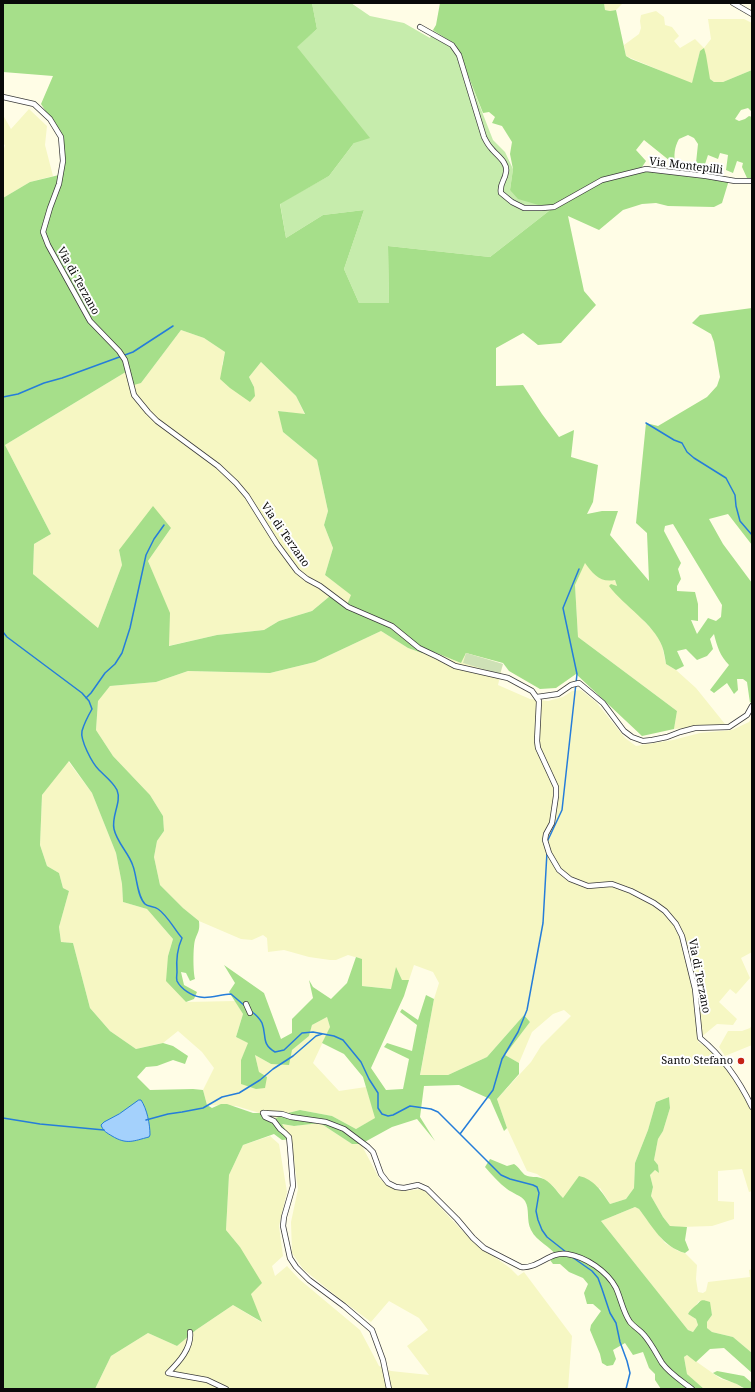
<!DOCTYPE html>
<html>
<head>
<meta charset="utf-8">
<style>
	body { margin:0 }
	#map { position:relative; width:755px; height:1392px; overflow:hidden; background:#fffde6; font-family:"Noto Serif",serif }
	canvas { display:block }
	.frame { position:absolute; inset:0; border:4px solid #090909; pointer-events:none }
</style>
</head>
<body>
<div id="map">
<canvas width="755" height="1392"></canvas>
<div class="frame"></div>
</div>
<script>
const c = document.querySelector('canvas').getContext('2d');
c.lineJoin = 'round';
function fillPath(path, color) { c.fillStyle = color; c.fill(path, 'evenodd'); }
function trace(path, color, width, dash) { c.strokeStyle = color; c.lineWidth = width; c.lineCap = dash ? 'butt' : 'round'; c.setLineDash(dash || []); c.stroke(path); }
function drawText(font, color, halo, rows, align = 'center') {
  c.font = font + ' "Noto Serif",serif'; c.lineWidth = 4; c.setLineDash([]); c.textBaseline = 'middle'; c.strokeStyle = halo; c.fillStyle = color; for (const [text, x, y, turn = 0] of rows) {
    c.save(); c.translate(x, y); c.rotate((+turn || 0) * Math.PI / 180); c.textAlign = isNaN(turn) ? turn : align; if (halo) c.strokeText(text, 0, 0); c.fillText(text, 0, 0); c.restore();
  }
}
fillPath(new Path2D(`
	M 604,3 L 623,3 L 616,10 L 610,11 L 605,10 Z
	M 656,11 L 664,17 L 665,25 L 672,27 L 679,36 L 674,41 L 680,48 L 695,39 L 704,48 L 711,39 L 708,19 L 744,19 L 752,23 L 752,70 L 723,82 L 714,82 L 710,79 L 700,51 L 692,84 L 626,56 L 624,45 L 639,34 L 641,28 L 640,21 L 641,15 Z
	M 29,109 L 47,126 L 45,145 L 53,176 L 30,182 L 3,198 L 3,152 L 5,145 L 3,144 L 3,115 L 11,129 Z
	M 181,330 L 204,338 L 225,352 L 222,365 L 254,387 L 249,377 L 261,362 L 296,396 L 305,415 L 279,411 L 283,432 L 317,460 L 328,511 L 324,525 L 333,548 L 325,575 L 352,595 L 346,607 L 330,596 L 312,611 L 279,621 L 264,630 L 217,635 L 168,646 L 169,613 L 148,561 L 171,528 L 119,550 L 122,565 L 98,628 L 33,574 L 34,544 L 51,534 L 5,445 L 129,370 L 141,383 Z
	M 585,562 L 615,580 L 617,586 L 642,619 L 656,634 L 662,646 L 666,664 L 676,670 L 696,688 L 725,724 L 674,729 L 677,711 L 578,637 L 575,585 Z
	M 381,631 L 408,648 L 422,653 L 434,652 L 461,663 L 466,653 L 503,664 L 498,685 L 530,699 L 548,701 L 563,697 L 572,691 L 581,690 L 596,702 L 625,738 L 636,746 L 673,740 L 700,733 L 732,730 L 749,722 L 752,717 L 752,952 L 741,958 L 750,978 L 736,994 L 730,989 L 719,1002 L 737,1019 L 733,1025 L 717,1024 L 700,1038 L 698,1042 L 712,1050 L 744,1093 L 752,1112 L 752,1191 L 749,1192 L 742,1169 L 718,1171 L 718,1201 L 734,1202 L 734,1219 L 712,1226 L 680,1227 L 670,1226 L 663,1217 L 651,1196 L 653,1187 L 650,1175 L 655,1170 L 659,1173 L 658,1165 L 654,1160 L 658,1139 L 663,1131 L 670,1108 L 669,1097 L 656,1102 L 648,1130 L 635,1163 L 634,1188 L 626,1199 L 610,1204 L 600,1188 L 563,1198 L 553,1186 L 537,1174 L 527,1171 L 507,1128 L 497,1099 L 531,1062 L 541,1046 L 571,1016 L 564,1010 L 553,1014 L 532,1032 L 519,1063 L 505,1055 L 530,1022 L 524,1015 L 487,1057 L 448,1075 L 420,1076 L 434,999 L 439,983 L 433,972 L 414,965 L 409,980 L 402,980 L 396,968 L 392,989 L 362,986 L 362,959 L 348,955 L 336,960 L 330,960 L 309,957 L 284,950 L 268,952 L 267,938 L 263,935 L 252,940 L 241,939 L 199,921 L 183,908 L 160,885 L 154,857 L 157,841 L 164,831 L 163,816 L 150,795 L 113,756 L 96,730 L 98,700 L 110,686 L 156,682 L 188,671 L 270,673 L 315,662 Z
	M 68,761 L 92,793 L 116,853 L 122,884 L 123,902 L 147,909 L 173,939 L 168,956 L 186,1002 L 235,1001 L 243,1014 L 236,1037 L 249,1043 L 241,1060 L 259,1072 L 255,1055 L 271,1064 L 292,1050 L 309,1036 L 312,1025 L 327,1017 L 330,1027 L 313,1063 L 339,1091 L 366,1087 L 376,1118 L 356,1129 L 332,1116 L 300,1110 L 288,1113 L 276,1118 L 236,1106 L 207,1105 L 203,1090 L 214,1068 L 202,1052 L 178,1031 L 163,1043 L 136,1049 L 110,1031 L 90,1008 L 73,943 L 61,942 L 59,927 L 69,891 L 63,888 L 59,873 L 47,866 L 40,845 L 42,795 Z
	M 752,1025 L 752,1045 L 725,1056 L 719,1047 L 728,1031 L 742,1031 L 750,1028 Z
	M 320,1123 L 352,1144 L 361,1144 L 379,1178 L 388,1185 L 404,1191 L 423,1189 L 472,1241 L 510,1268 L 518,1276 L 524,1272 L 572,1336 L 568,1389 L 95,1389 L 111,1356 L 148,1333 L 177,1346 L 196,1330 L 233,1305 L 261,1322 L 251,1294 L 240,1247 L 226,1230 L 229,1175 L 243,1145 L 270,1136 L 279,1144 L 287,1192 L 279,1226 L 283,1256 L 272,1266 L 275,1276 L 287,1266 L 299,1279 L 360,1330 L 379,1366 L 391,1371 L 429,1375 L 407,1346 L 428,1330 L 419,1318 L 389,1301 L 371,1322 L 335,1295 L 303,1269 L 292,1253 L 291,1222 L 298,1189 L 291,1139 L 281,1124 L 294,1126 Z
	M 635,1207 L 639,1209 L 665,1243 L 678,1251 L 685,1253 L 697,1265 L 696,1279 L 698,1292 L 703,1293 L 706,1291 L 708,1282 L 750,1277 L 749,1270 L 752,1269 L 752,1353 L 733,1337 L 712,1332 L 707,1328 L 707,1322 L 712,1315 L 711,1310 L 699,1301 L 695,1307 L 690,1310 L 688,1314 L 696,1319 L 698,1325 L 693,1332 L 688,1330 L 601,1221 Z
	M 687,1355 L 721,1379 L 735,1383 L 744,1389 L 704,1389 L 687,1374 L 684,1357 Z`), '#f6f7c3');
fillPath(new Path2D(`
	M 312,3 L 351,3 L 370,16 L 404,23 L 430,38 L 433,30 L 456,45 L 493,140 L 505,152 L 513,169 L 510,190 L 554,207 L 490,257 L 388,246 L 389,303 L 359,303 L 344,269 L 364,210 L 323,215 L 286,238 L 280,203 L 329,176 L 354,143 L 296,47 L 317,29 Z`), '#c6ecac');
fillPath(new Path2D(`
	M 3,3 L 312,3 L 317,29 L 297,47 L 370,138 L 354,143 L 329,176 L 280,204 L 286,238 L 323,215 L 364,210 L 344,269 L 359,303 L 389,303 L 388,246 L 490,257 L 554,207 L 542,206 L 518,199 L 510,190 L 513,169 L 510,154 L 512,142 L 502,126 L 492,123 L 495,117 L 489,112 L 483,113 L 456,45 L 433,30 L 436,25 L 440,3 L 604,3 L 605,10 L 610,11 L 616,10 L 626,56 L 631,59 L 692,83 L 700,51 L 704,48 L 706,55 L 710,79 L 714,82 L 723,82 L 752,70 L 752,112 L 748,108 L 741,110 L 735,119 L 739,121 L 745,119 L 749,116 L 752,117 L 752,178 L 747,178 L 742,167 L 743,163 L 737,161 L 733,173 L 726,170 L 728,155 L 720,153 L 718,159 L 708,155 L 705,164 L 699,165 L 696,163 L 698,144 L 694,138 L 688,135 L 679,139 C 674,148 674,155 675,165 L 644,140 L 636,150 L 646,161 L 640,170 L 729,180 L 722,203 L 714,207 L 668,206 L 656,203 L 642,204 L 623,210 L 599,230 L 568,216 L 584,291 L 596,305 L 561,343 L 538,345 L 523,333 L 496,348 L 496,386 L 523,385 L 542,414 L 559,437 L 574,430 L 571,457 L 598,465 L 593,502 L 587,514 L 602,511 L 618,511 L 610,535 L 649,581 L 647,533 L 636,523 L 646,423 L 658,426 L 707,397 L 717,386 L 720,377 L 714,342 L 711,334 L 692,323 L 700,315 L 752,308 L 752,545 L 728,514 L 709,519 L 723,544 L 752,583 L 752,701 L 750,703 L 747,682 L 743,679 L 737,679 L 738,690 L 734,694 L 727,683 L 714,693 L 710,690 L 729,665 C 720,656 717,646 714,634 L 710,639 L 713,649 L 707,656 L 697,660 L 686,649 L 677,651 L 684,666 L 676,670 L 666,664 C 665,658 664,651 662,646 C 654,624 624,606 609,586 L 611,584 L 617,586 L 615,580 C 600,583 593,574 585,563 L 575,585 L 578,637 L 677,711 L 674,729 L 642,736 L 576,674 L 556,688 L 540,689 L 509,671 L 503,663 L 466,653 L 461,663 L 434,652 L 422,653 L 408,648 L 381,631 L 315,662 L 270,673 L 188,671 L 156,682 L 110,686 L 98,701 L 96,730 L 113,756 L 150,795 L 163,816 L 164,831 L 157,841 L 154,857 L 160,885 L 183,908 L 199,921 C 200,931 198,931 195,940 C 193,947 193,971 195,979 L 190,981 L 186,973 L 181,972 L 184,985 L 197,992 L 194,999 L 186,1002 L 166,981 L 168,956 L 173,939 L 147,909 L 123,902 L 122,884 L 116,853 L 92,793 L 69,761 L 42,795 L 40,845 L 47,866 L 59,873 L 63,888 L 69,891 L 59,927 L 61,942 L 73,943 L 90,1008 L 110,1031 L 136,1049 L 163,1043 L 173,1046 L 188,1056 L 185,1064 L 173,1060 L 157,1066 L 146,1067 L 137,1077 L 150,1090 L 193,1089 L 203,1090 L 207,1105 L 212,1108 L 221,1104 L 227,1104 L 253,1113 L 263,1113 L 274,1121 L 276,1118 L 288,1113 L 300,1110 L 332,1116 L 356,1129 L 375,1118 L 363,1077 L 344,1054 L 322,1043 L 330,1027 L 327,1017 L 312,1025 L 309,1036 L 292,1050 L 289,1065 L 271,1064 L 255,1055 L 259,1072 L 267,1077 L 265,1088 L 256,1089 L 241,1084 L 241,1060 L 248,1043 L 236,1037 L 243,1014 L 229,992 L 235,983 L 224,965 L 264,993 L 281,1039 L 292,1033 L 292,1019 L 313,998 L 309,980 L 313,987 L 331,999 L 347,983 L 356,957 L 362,959 L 362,986 L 391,989 L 396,967 L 402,980 L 409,980 L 404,996 L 371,1068 L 386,1090 L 403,1089 L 409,1059 L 384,1047 L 387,1043 L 412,1051 L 417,1025 L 400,1012 L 402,1009 L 418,1020 L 426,995 L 434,999 L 420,1075 L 448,1075 L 487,1057 L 524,1015 L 530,1022 L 505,1055 L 519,1063 L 519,1074 L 497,1099 L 507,1128 L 504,1131 L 490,1099 L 459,1085 L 424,1086 L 420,1117 L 435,1141 L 417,1119 L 392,1127 L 361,1144 L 352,1144 L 320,1123 L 294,1126 L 282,1124 L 291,1139 L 282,1140 L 274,1134 L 243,1145 L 229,1175 L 226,1230 L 240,1247 L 262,1283 L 251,1294 L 262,1322 L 233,1305 L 196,1330 L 177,1346 L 148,1333 L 111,1356 L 95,1389 L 3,1389 L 3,198 L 30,182 L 59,175 C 65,140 60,133 41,104 L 53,76 L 3,72 ZM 181,330 L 204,338 L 225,352 L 220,379 L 230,388 L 250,402 L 255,396 L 254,387 L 249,377 L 261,362 L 296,396 L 305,414 L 278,411 L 283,432 L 317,460 L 328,511 L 324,525 L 333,548 L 325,575 L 351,595 L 346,607 L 330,596 L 312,611 L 279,621 L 264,630 L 217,635 L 169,646 L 170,613 L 148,561 L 171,528 L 153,506 L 119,550 L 122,565 L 98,628 L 33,574 L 34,544 L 51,534 L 5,445 L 129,370 L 130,386 L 141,383 ZM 673,524 L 722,605 L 721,617 L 716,621 L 708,618 L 697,634 L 691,620 L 698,621 L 698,604 L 695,592 L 677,591 L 677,586 L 681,579 L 678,569 L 681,563 L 664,531 L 665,526 Z
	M 669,1097 L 670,1108 L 663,1131 L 658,1139 L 654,1160 L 658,1165 L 659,1173 L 655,1170 L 650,1175 L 653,1187 L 651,1196 L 663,1217 L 670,1226 L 687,1227 L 685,1240 L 689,1250 L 685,1253 C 663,1247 652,1226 639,1209 L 635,1207 L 601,1221 L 688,1330 L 693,1332 L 698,1325 L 696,1319 L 688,1314 C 690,1310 691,1310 694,1307 C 702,1301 699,1298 710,1302 L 712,1315 L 707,1322 L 707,1328 L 712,1332 L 733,1337 L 752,1353 L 752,1373 L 724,1348 L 710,1349 L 696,1362 L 687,1355 L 684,1357 L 687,1374 L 704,1389 L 661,1389 L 655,1380 L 655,1374 L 649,1368 L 643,1352 L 633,1355 L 625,1343 L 613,1350 L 616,1359 L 613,1365 L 607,1366 L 602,1363 L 600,1354 L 590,1330 L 591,1325 L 601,1311 L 593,1304 L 587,1304 L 584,1293 L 588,1284 L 583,1278 L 569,1272 L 560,1264 L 553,1264 L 550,1260 L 557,1256 C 550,1246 537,1242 531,1230 C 526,1220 530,1209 525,1201 C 522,1196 512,1193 507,1189 C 499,1183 492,1175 485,1167 L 490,1159 L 507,1166 L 514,1164 C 519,1167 522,1173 525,1175 C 532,1178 535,1176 541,1178 C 550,1180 557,1192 563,1198 L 579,1176 C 594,1179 602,1192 610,1204 L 626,1199 L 634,1188 L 635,1163 L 648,1130 L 656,1102 Z
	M 717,1371 L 744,1376 L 752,1383 L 752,1389 C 742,1389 742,1386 734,1383 C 725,1379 720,1378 713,1373 Z`), '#a6df8a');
fillPath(new Path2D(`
	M 466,653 L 503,664 L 500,674 L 463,663 Z`), '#cee1b6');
const water = new Path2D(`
	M 139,1100 L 141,1100 C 147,1109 150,1124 150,1135 L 149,1137 C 133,1141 127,1145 112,1136 C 107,1133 103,1131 101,1125 L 104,1122 L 119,1114 Z`);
fillPath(water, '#a4d1fc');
trace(water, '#257dda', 1);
trace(new Path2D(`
	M 3,397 L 18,394 L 44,383 L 62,378 L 133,352 L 173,326
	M 646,423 L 674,440 L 682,443 L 687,452 L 694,458 L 726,478 L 735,495 L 736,506 L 740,521 L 752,535
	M 3,632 L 7,637 L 82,693 L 89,701 L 92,709 C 88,716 84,724 82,731 C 80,740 92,763 99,770 C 105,776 113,782 117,790 C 122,802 111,816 114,829 C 117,843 129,853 133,866 C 137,877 137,896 145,904 C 148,907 154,906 158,909 C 168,916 174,929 182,938 C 177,949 176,959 177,972 C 177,974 176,978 177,981 C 181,989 192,996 200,997 C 210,999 221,994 231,994 L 245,1006
	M 86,698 L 91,693 L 105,673 L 115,664 L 122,653 L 130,628 L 146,555 L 154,539 L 164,525
	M 547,842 L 562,810 L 577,674 L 563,608 L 579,569
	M 251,1011 C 255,1014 260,1019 262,1023 C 267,1036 261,1044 275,1052 L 284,1050 L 302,1033 L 313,1032 L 334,1036 L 343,1040 L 361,1062 L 369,1079 L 378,1093 L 378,1108 L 382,1114 L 388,1116 L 393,1115 L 410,1106 L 431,1109 L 438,1112 L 501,1175 L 510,1179 L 533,1185 L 537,1187 L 539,1193 L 536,1211 L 538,1220 L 542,1230 L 547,1237 L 566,1252
	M 3,1118 L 40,1124 L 104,1130
	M 146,1120 L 168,1114 L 182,1112 L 203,1108 L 222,1097 L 239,1093 L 260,1080 L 273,1069 L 293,1056 L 316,1036 L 322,1034
	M 460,1134 L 493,1090 L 502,1059 L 518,1032 L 527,1010 L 543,923 L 547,852
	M 572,1257 L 592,1271 L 598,1278 L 602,1289 L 610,1313 L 616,1323 L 620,1342 L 627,1361 L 630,1373 L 626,1389`), '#257dda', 1.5);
const street = new Path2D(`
	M 733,3 L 752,14
	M 420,27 L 452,45 L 459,55 L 484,137 C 486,141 488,145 491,148 C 496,155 508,162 506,172 C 505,181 499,184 501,193 L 512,202 L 524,208 L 542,208 L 554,207 L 602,180 L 646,169 L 706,176 L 735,181 L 752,181
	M 3,97 L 34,104 L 50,119 L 61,137 L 63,161 L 59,184 L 50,208 L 43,232 L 48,245 L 90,321 L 119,351 L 125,360 L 134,395 L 148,412 L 157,421 L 218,466 L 236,483 L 247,496 L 277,544 L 297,571 L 307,579 L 320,586 L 348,607 L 392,626 L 419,648 L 438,657 L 455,666 L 508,678 L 532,691 L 539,701 L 537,741 L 538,748 L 556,787 L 556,796 L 552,823 L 546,834 L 545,840 L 549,853 L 559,870 L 570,879 L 588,886 L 612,884 L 631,891 L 654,903 L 665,911 L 676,924 L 682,936 L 695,989 L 700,1038 C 723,1057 739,1080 752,1107
	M 537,697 L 558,694 L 571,685 L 579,683 L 603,703 L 624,731 L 632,737 L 643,741 L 652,740 L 667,737 L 680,732 L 695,728 L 729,727 L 747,715 L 752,706
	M 246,1004 L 250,1013
	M 263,1113 L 282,1114 L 291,1117 L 326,1122 L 344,1129 L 368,1147 L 373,1152 L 381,1174 L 388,1183 L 396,1187 L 404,1188 L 418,1185 L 427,1189 L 457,1219 L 473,1238 L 484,1248 L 521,1267 C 538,1269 550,1251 567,1254 C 586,1257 607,1271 616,1288 C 621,1299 623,1312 630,1322 C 634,1327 640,1330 644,1335 C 651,1343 656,1353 662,1363 C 670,1374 682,1381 692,1389
	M 263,1113 L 265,1117 L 274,1121 L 280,1129 L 285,1133 L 289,1137 L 290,1147 L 293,1186 L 284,1217 L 283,1226 L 290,1258 L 296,1267 L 309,1280 L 344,1306 L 372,1330 L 383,1360 L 389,1389
	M 190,1332 C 192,1348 179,1362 168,1373 L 207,1380 L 226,1389`);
trace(street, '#3c3c3c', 6);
trace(street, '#fff', 4.5);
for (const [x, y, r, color] of [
	[741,1061,4,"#c52216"]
]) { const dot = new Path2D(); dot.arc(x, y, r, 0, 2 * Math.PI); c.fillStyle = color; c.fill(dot); trace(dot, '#fff', 1.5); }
drawText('11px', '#090909', '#fff', [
	["Via Montepilli",686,166,7],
	["Via di Terzano",78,281,61],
	["Via di Terzano",285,535,55],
	["Via di Terzano",699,976,79]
]);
drawText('11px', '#090909', '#fff', [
	["Santo Stefano",733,1061]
], 'right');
</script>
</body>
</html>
